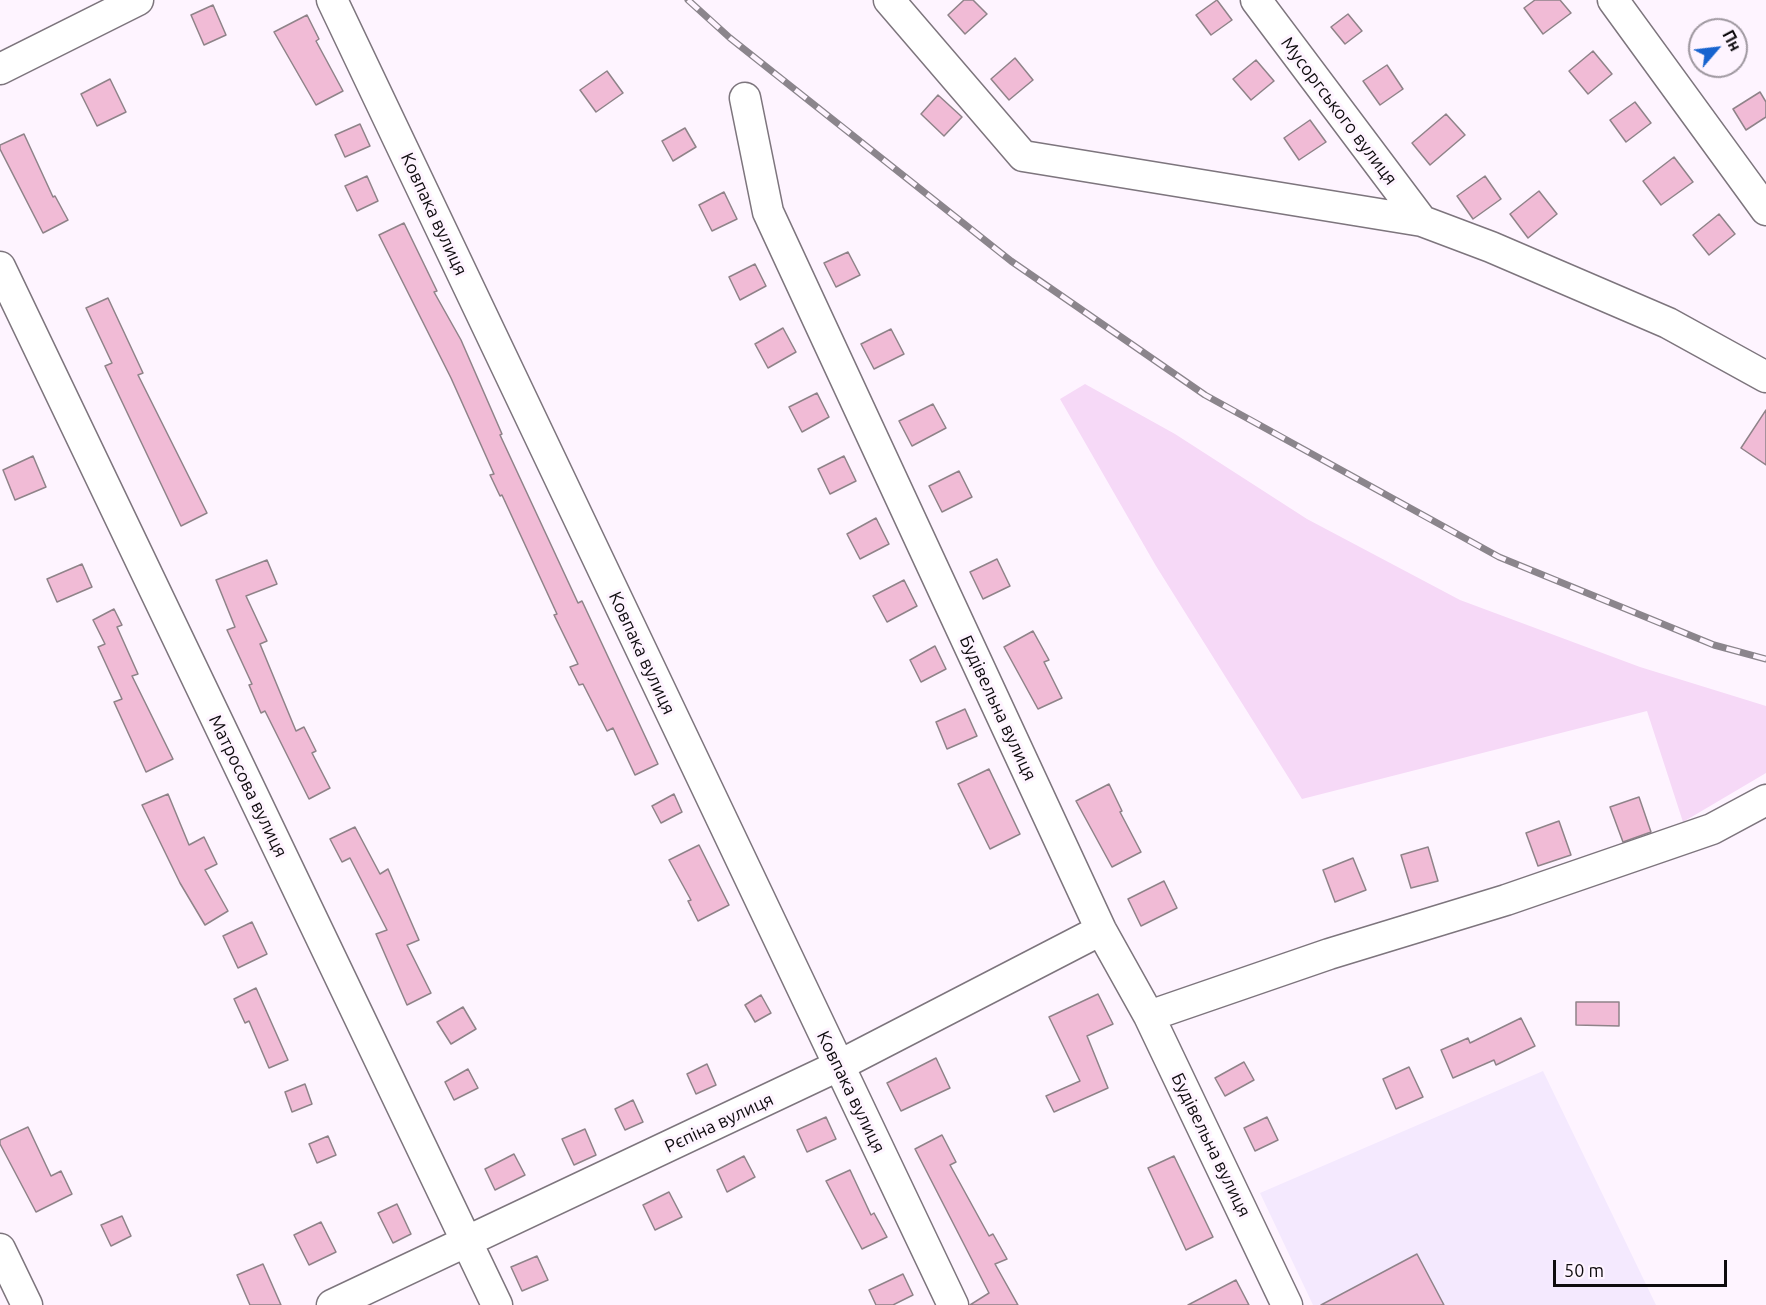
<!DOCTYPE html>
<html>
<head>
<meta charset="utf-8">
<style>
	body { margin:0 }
	#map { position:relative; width:1766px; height:1305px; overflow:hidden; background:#fef4ff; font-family:Ubuntu,sans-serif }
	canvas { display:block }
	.north { position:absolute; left:1688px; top:18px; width:60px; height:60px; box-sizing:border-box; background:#fef4ff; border:2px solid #9e979f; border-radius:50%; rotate:62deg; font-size:16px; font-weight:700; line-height:24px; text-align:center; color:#0e0b0e }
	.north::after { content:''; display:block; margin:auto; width:21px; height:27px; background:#1764cf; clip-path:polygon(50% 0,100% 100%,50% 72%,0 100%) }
	.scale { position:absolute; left:1553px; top:1260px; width:174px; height:27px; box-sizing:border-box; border:3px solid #0e0b0e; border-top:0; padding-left:8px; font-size:18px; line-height:21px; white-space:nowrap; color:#0e0b0e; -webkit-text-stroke:4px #fef4ff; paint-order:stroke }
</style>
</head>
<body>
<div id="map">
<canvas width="1766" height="1305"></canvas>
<div class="north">Пн</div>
<div class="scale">50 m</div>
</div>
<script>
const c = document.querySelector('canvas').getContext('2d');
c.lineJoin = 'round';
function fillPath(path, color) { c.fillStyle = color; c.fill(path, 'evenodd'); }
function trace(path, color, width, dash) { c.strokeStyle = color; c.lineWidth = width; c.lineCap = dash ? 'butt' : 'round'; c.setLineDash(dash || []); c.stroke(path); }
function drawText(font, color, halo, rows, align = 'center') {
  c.font = font + ' Ubuntu,sans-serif'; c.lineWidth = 6; c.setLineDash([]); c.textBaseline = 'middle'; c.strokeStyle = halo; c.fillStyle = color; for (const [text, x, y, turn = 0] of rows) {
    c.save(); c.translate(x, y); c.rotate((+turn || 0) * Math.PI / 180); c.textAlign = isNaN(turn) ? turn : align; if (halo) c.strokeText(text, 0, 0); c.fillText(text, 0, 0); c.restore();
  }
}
fillPath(new Path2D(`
	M 1543,1071 L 1656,1305 L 1313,1305 L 1260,1193 Z`), '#f4e9fe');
fillPath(new Path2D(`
	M 1085,384 L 1175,434 L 1307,519 L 1460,600 L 1640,667 L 1766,706 L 1766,773 L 1683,822 L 1647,711 L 1302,799 L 1156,566 L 1060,399 Z`), '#f6d9f7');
const building = new Path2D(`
	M 964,0 L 973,0 L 987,14 L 965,34 L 948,15 Z
	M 1217,0 L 1232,20 L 1211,35 L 1196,15 Z
	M 1535,0 L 1560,0 L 1571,13 L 1543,34 L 1524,8 Z
	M 213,5 L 226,35 L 204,45 L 191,15 Z
	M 1348,14 L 1362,31 L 1345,44 L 1331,27 Z
	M 307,15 L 319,39 L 316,41 L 343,91 L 316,105 L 274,32 Z
	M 1593,51 L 1612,74 L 1588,94 L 1569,71 Z
	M 1015,58 L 1033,80 L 1009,100 L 991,79 Z
	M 1256,60 L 1274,81 L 1251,100 L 1233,79 Z
	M 1387,65 L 1403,89 L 1380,105 L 1363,81 Z
	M 607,71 L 623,93 L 596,112 L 580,90 Z
	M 110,79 L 126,112 L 97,126 L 81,94 Z
	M 1760,92 L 1766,102 L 1766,117 L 1746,130 L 1733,109 Z
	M 938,95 L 962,117 L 944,136 L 921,114 Z
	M 1635,102 L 1651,123 L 1626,142 L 1610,120 Z
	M 1446,114 L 1465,135 L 1430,165 L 1412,143 Z
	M 1310,120 L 1326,142 L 1299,160 L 1284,138 Z
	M 360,124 L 370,146 L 345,157 L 335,135 Z
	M 685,128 L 696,147 L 673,161 L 662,141 Z
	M 24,134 L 53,197 L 55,196 L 68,220 L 43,233 L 0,149 L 0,145 Z
	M 1674,157 L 1693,182 L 1661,205 L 1643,181 Z
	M 367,176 L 378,201 L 357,211 L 345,186 Z
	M 1485,176 L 1501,199 L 1473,219 L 1457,196 Z
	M 1539,191 L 1557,214 L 1528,238 L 1510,214 Z
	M 724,192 L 737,219 L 712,231 L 699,205 Z
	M 1719,214 L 1735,234 L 1709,255 L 1693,235 Z
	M 404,223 L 437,291 L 434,292 L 461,340 L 502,434 L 500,435 L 578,603 L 582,601 L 658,764 L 635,775 L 613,728 L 607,731 L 583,684 L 579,685 L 570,667 L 578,664 L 554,615 L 557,614 L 502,495 L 500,496 L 490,475 L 494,474 L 451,378 L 379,235 Z
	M 848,252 L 860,275 L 836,287 L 824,263 Z
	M 755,264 L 766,286 L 740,300 L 729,277 Z
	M 108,298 L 143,373 L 138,375 L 207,513 L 181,526 L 105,366 L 112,363 L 86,308 Z
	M 783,328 L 796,352 L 768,368 L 755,344 Z
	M 891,329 L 904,354 L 874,369 L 861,344 Z
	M 817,393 L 829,417 L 802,432 L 789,407 Z
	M 933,404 L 946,428 L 912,446 L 899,421 Z
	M 1766,410 L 1766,465 L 1741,448 Z
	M 33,456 L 46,487 L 15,500 L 3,470 Z
	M 844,456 L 856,481 L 830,494 L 818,469 Z
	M 959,471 L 972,497 L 942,512 L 929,486 Z
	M 876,518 L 889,544 L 860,559 L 847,534 Z
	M 997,559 L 1010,586 L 983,599 L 970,572 Z
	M 267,560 L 277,584 L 246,596 L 267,641 L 260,644 L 296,731 L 304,727 L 316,751 L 312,753 L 330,788 L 309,799 L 265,711 L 261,713 L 249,685 L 252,684 L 227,630 L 235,627 L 216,580 Z
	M 82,564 L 92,587 L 57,602 L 47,579 Z
	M 904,580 L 917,606 L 887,622 L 873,596 Z
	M 114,609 L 122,625 L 117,627 L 138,674 L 132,676 L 173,759 L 146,772 L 114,702 L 122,699 L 98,647 L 105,644 L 93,620 Z
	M 1033,631 L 1049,660 L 1044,662 L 1062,698 L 1038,709 L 1004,647 Z
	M 935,646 L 946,669 L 921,682 L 910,660 Z
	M 965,709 L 977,736 L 947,749 L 936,722 Z
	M 989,769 L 1020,834 L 990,849 L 958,784 Z
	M 1109,784 L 1122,811 L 1120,812 L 1141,852 L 1112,867 L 1076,801 Z
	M 168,794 L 189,845 L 204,837 L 217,864 L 205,870 L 228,911 L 205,925 L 180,883 L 142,805 Z
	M 674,794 L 682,812 L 661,823 L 652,806 Z
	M 1639,797 L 1651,832 L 1623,842 L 1610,807 Z
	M 1559,821 L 1571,855 L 1538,866 L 1526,833 Z
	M 355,827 L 380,874 L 388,869 L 419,940 L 407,945 L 431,993 L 407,1005 L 376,934 L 387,930 L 350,858 L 342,862 L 330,839 Z
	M 699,845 L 729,905 L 698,921 L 688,901 L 691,900 L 669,860 Z
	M 1428,847 L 1438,881 L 1411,888 L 1401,855 Z
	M 1353,858 L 1366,890 L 1335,902 L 1323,870 Z
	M 1164,881 L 1177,908 L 1141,926 L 1128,899 Z
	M 252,922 L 267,954 L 238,968 L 223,936 Z
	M 256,988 L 288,1060 L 269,1068 L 249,1021 L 245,1023 L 234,999 Z
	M 1098,994 L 1113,1024 L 1087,1036 L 1108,1088 L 1054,1112 L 1046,1096 L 1080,1081 L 1049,1017 Z
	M 761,995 L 771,1013 L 755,1022 L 745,1005 Z
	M 1576,1002 L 1619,1002 L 1619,1026 L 1576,1025 Z
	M 463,1007 L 476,1029 L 451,1044 L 437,1022 Z
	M 1521,1018 L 1535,1046 L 1496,1065 L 1494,1060 L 1453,1078 L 1441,1050 L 1468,1038 L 1470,1043 Z
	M 936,1058 L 950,1088 L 901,1111 L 887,1083 Z
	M 1244,1062 L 1254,1080 L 1225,1096 L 1215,1078 Z
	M 707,1064 L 716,1085 L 696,1094 L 687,1074 Z
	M 1409,1067 L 1423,1097 L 1396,1109 L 1383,1079 Z
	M 468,1069 L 478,1088 L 454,1100 L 445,1082 Z
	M 305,1084 L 312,1104 L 292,1112 L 285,1092 Z
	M 633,1100 L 643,1122 L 625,1130 L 615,1109 Z
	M 826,1117 L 836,1139 L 807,1152 L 797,1130 Z
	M 1267,1117 L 1278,1140 L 1255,1151 L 1244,1128 Z
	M 28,1127 L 51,1176 L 61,1171 L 72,1194 L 36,1212 L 0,1144 L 0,1140 Z
	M 585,1129 L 596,1155 L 574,1165 L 562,1139 Z
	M 942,1135 L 956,1162 L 950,1165 L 989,1236 L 993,1234 L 1007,1259 L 995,1264 L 1018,1305 L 970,1305 L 989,1293 L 915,1149 Z
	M 328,1136 L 336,1155 L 317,1163 L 309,1144 Z
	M 514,1154 L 525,1175 L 495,1190 L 485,1169 Z
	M 744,1156 L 755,1177 L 727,1192 L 717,1170 Z
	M 1174,1156 L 1213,1237 L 1186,1250 L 1148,1168 Z
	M 850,1170 L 871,1215 L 874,1213 L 887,1237 L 862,1249 L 826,1181 Z
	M 669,1192 L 682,1217 L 655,1230 L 643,1205 Z
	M 397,1204 L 411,1234 L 393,1243 L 378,1213 Z
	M 122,1216 L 131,1236 L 111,1246 L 101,1225 Z
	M 321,1222 L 336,1252 L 309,1265 L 294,1235 Z
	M 1417,1254 L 1444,1305 L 1321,1305 Z
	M 537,1256 L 548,1280 L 522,1291 L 511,1267 Z
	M 263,1264 L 281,1305 L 250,1305 L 237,1275 Z
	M 903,1274 L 913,1295 L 893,1305 L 876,1305 L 869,1290 Z
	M 1236,1280 L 1249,1305 L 1188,1305 Z`);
fillPath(building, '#f1bbd6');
trace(building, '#8f8389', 1.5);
const minor = new Path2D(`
	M 332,0 L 953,1305
	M 889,0 L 1023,156 L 1422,221 L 1491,247 L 1668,323 L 1766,377
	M 1256,0 L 1422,221
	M 1613,0 L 1766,210
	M 0,69 L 138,0
	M 745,98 L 768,212 L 1101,930 L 1149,1016 L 1287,1305
	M 0,267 L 497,1305
	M 1149,1016 L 1329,954 L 1506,900 L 1712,829 L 1766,800
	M 0,1249 L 27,1305
	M 332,1305 L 838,1066 L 1101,930`);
trace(minor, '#7d757d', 33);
trace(minor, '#fff', 30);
const rail = new Path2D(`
	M 688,0 L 730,38 L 1011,261 L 1205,395 L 1499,557 L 1714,645 L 1766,659`);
trace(rail, '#8b858c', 7);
trace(rail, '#fef4ff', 4.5, [14]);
drawText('18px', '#0e0b0e', '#fef4ff', [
	["Мусоргського вулиця",1339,111,53],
	["Ковпака вулиця",434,214,65],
	["Ковпака вулиця",642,653,65],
	["Будівельна вулиця",998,708,65],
	["Матросова вулиця",248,786,64],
	["Ковпака вулиця",851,1092,64],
	["Рєпіна вулиця",719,1123,-25],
	["Будівельна вулиця",1211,1145,64]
]);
</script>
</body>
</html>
